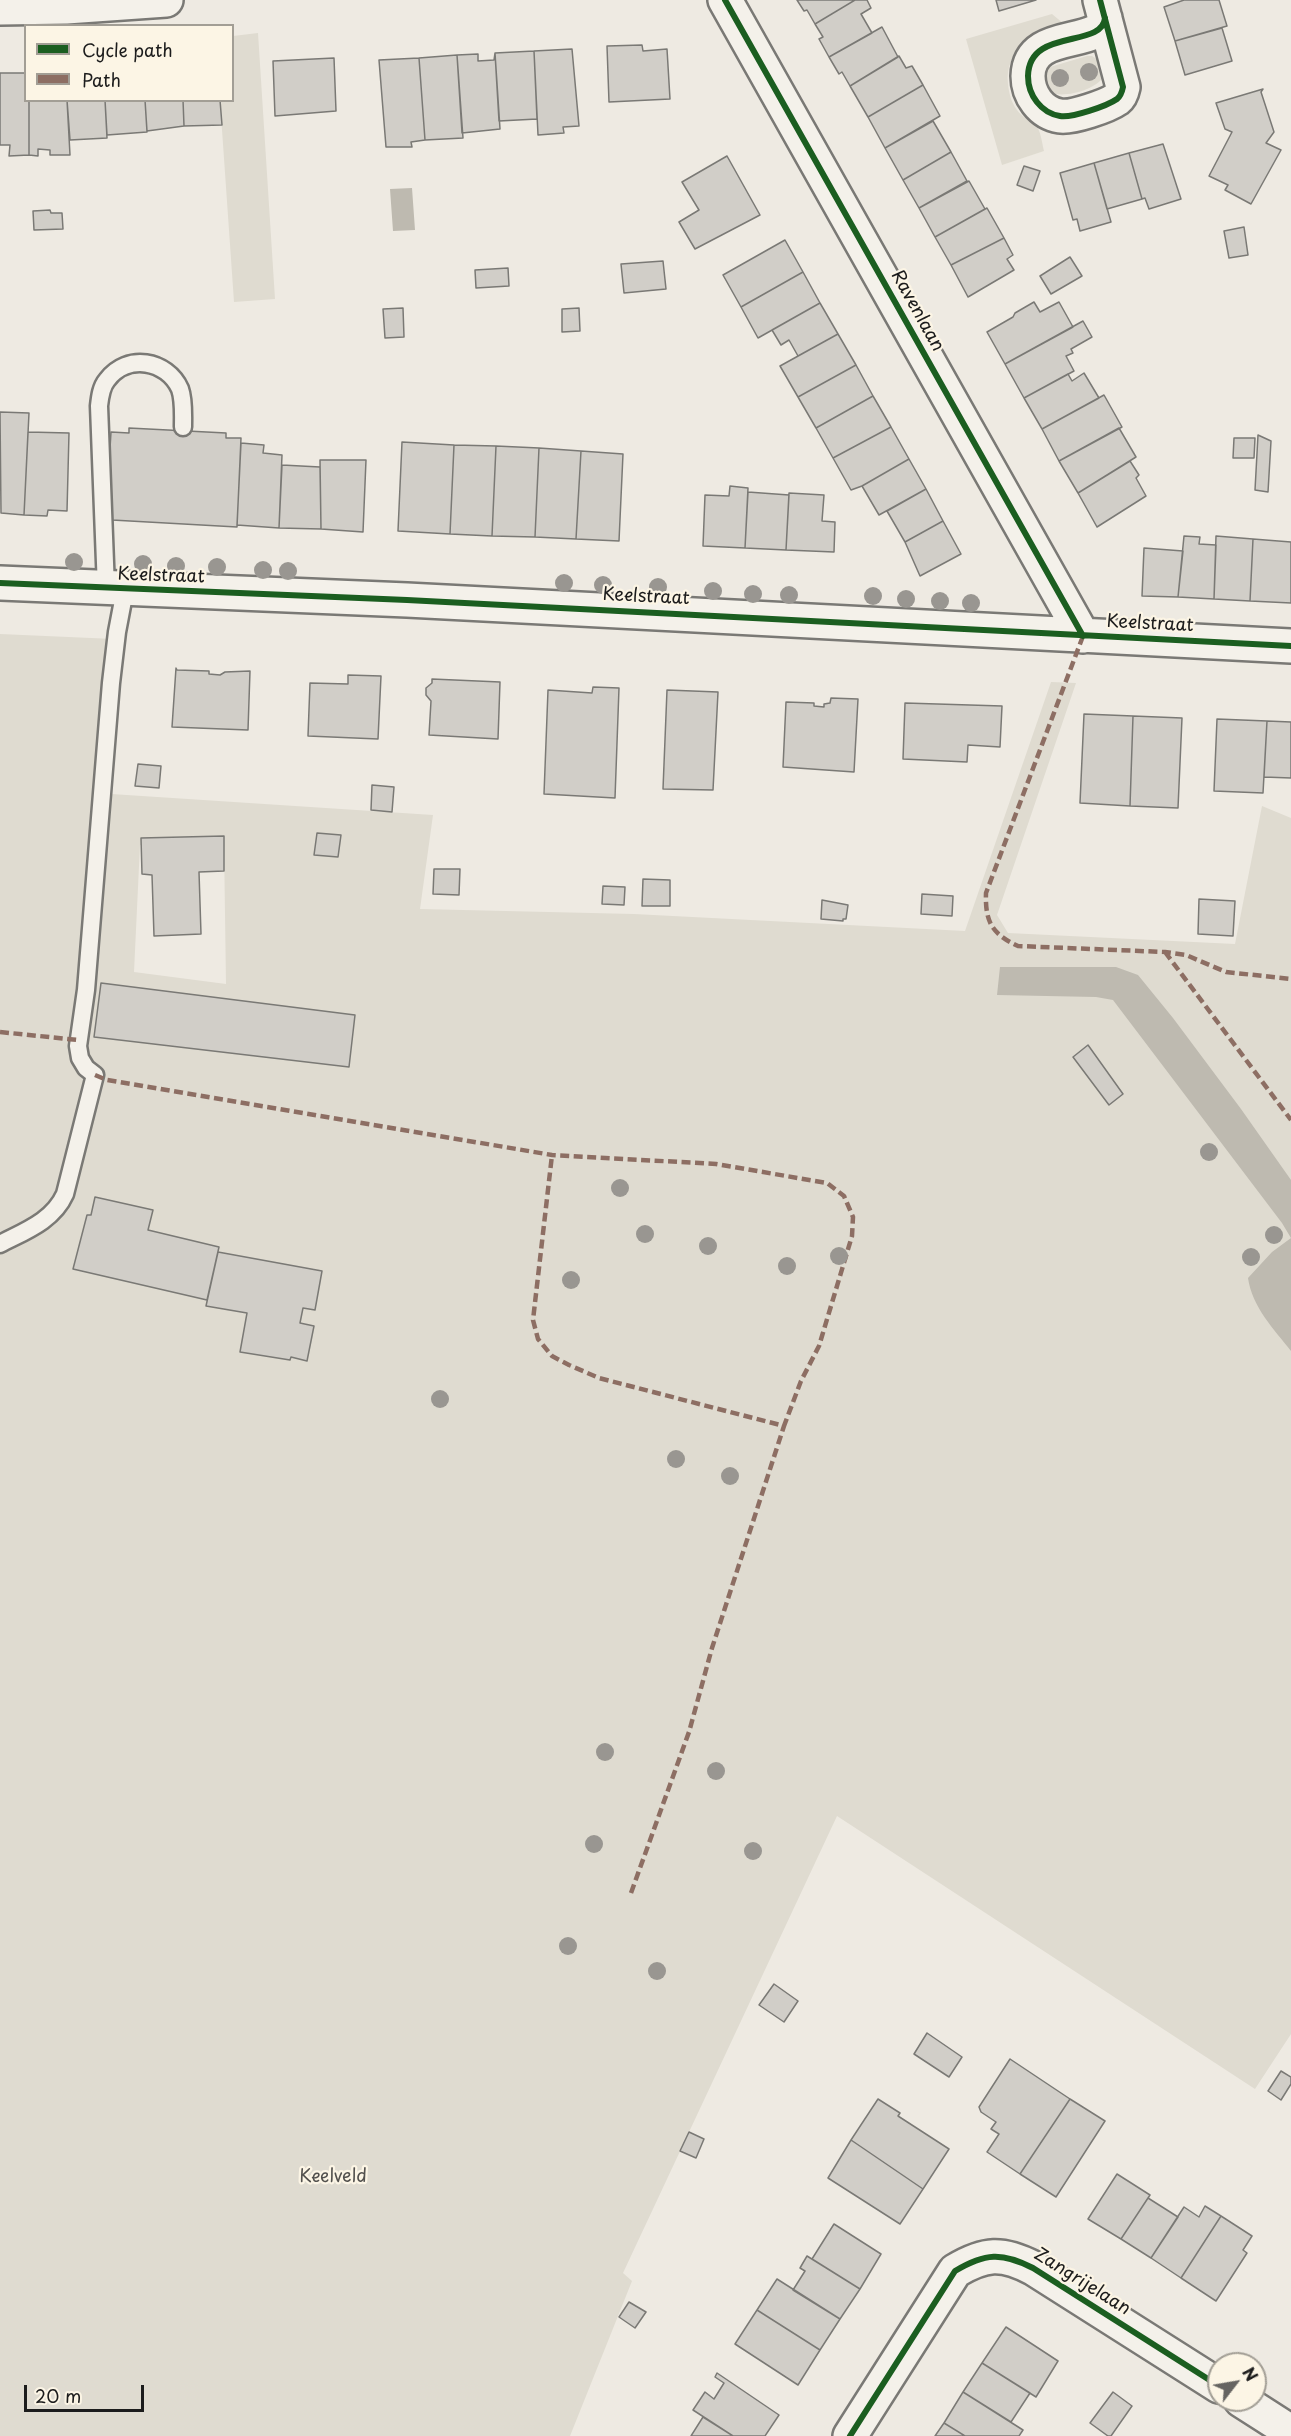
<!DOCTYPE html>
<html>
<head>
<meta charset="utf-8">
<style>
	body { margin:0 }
	#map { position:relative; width:1291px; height:2436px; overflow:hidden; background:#eeeae2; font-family:"Playpen Sans",sans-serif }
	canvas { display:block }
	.legend { position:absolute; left:24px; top:24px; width:210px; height:78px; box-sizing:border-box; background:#fcf5e5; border:2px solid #a29e95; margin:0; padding:8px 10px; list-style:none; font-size:18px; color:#1c1c1c }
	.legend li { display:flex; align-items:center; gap:12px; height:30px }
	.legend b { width:30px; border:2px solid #a29e95 }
	.north { position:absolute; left:1207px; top:2352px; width:60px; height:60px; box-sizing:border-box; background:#fcf5e5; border:2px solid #a29e95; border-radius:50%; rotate:59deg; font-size:16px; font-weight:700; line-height:24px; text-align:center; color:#1c1c1c }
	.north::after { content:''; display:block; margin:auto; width:21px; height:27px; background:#666461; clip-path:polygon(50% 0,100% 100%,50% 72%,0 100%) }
	.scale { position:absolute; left:24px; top:2385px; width:120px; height:27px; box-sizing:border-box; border:3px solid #1c1c1c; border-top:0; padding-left:8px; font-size:18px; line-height:21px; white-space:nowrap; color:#1c1c1c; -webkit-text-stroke:4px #fcf5e5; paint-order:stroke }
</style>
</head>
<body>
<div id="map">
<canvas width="1291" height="2436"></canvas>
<ul class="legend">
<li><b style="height:8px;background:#1b5e20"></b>Cycle path</li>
<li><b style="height:8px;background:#8d6e63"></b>Path</li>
</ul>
<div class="north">N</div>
<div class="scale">20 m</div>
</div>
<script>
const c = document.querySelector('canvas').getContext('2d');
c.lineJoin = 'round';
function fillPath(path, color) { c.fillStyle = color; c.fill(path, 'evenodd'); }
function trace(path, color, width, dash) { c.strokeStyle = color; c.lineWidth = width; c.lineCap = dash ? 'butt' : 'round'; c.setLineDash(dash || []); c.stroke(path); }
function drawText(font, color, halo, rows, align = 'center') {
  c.font = font + ' "Playpen Sans",sans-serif'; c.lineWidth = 4.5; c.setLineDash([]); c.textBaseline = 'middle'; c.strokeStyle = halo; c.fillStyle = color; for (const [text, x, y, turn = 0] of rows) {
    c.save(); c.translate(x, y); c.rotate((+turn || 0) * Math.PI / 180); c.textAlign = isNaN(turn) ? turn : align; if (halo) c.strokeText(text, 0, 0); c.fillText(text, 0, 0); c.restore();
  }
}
fillPath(new Path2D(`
	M 1052,14 L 1064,24 C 1037,36 1004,48 1008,84 C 1009,93 1011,102 1017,110 C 1022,117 1029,119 1035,125 C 1041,129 1042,144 1044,151 L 1002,165 L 966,39 Z
	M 258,33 L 275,299 L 234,302 L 220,101 L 232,100 L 233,36 Z
	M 1087,56 L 1092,56 L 1101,62 L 1104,76 C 1096,90 1063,99 1049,92 L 1046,89 L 1043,74 L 1050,67 Z
	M 0,634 L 114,639 L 96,793 L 433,815 L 420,909 L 634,914 L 965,931 L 1051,682 L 1076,683 L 997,915 L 1008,933 L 1235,944 L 1262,806 L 1291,818 L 1291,2034 L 1255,2089 L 837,1816 L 623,2273 L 632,2281 L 570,2436 L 0,2436 ZM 224,844 L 226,984 L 134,972 L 140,845 Z`), '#dfdbd0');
fillPath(new Path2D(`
	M 412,188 L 415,230 L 393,231 L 390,189 Z
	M 1000,967 L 1116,967 L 1138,975 L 1173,1018 L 1241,1109 L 1291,1180 L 1291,1351 C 1274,1329 1252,1307 1248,1278 L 1272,1252 L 1291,1238 L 1282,1223 L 1113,1000 L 1096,997 L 997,995 Z`), '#bebab0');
const building = new Path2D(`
	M 797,0 L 855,0 L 815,24 L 807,10 L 804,11 Z
	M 855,0 L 867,0 L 871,8 L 861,14 L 872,33 L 829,57 L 819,39 L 823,37 L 815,24 Z
	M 996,0 L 1036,0 L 999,11 Z
	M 1184,0 L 1219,0 L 1227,26 L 1175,41 L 1164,7 Z
	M 882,27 L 898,57 L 850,86 L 842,72 L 839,74 L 829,57 Z
	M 1222,28 L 1232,61 L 1185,75 L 1175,41 Z
	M 642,45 L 643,51 L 667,49 L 670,99 L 609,102 L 607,46 Z
	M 572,49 L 579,126 L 563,127 L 564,133 L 538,135 L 534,51 Z
	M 534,51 L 537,119 L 499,121 L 495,53 Z
	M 495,53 L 500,129 L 462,133 L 457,55 L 478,54 L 478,61 L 494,60 Z
	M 457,55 L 463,138 L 425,140 L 419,58 Z
	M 899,56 L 906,68 L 912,66 L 923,85 L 868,117 L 850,86 Z
	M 334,58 L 336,111 L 275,116 L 273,61 Z
	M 419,58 L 425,140 L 411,142 L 412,147 L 386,147 L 379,60 Z
	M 0,73 L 26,73 L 26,100 L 29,100 L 29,155 L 9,156 L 10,145 L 0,145 Z
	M 923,85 L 940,116 L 885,148 L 868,117 Z
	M 1263,89 L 1261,92 L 1274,132 L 1266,143 L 1281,150 L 1251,204 L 1225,190 L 1228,185 L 1209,176 L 1232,132 L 1225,129 L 1216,103 Z
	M 29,100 L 67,100 L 70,155 L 50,155 L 50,150 L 38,149 L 38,156 L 29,155 Z
	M 67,100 L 105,100 L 107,138 L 70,140 Z
	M 105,100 L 145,100 L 147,132 L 107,135 Z
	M 145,100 L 183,100 L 184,126 L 147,131 Z
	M 183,100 L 220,100 L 222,125 L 184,126 Z
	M 933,121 L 951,152 L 903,180 L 885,148 Z
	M 1163,144 L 1181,199 L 1149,209 L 1145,198 L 1142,199 L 1129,153 Z
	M 951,152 L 967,181 L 919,208 L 903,180 Z
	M 1129,153 L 1142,199 L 1107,209 L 1094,163 Z
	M 727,156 L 760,215 L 695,249 L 679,222 L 699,210 L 682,182 Z
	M 1094,163 L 1111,222 L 1080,231 L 1077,219 L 1073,220 L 1060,173 Z
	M 1024,166 L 1040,171 L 1033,191 L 1017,185 Z
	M 969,181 L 985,209 L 935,237 L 919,208 Z
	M 987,208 L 1004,238 L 951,265 L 935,237 Z
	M 50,210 L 51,213 L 62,213 L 63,229 L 34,230 L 33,211 Z
	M 1244,227 L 1248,255 L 1229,258 L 1224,231 Z
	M 1004,238 L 1013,255 L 1007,259 L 1014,270 L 968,297 L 951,265 Z
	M 785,240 L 803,272 L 741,307 L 723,275 Z
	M 1070,257 L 1082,276 L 1051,294 L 1040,276 Z
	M 663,261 L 666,289 L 624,293 L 621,264 Z
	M 508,268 L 509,286 L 476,288 L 475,270 Z
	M 803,272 L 820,303 L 758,338 L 741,307 Z
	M 1034,302 L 1040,312 L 1059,302 L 1073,327 L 1005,364 L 987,332 L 1013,317 L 1015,313 Z
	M 820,303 L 838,334 L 798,356 L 789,340 L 781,345 L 772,330 Z
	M 403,308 L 404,337 L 385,338 L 383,309 Z
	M 579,308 L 580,331 L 562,332 L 562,309 Z
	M 1083,321 L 1092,337 L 1071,349 L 1073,353 L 1066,356 L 1074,371 L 1024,398 L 1005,364 Z
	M 838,334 L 856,365 L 798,397 L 780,366 Z
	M 856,365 L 873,396 L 816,428 L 798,397 Z
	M 1084,373 L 1099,398 L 1042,429 L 1024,398 L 1068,374 L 1072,381 Z
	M 1104,395 L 1122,427 L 1059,461 L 1042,429 Z
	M 873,396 L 891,427 L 833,458 L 816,428 Z
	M 0,412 L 29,413 L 24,515 L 1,513 Z
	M 891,427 L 909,459 L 862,486 L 851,490 L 833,458 Z
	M 129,428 L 226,433 L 226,438 L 241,438 L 237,527 L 112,520 L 112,515 L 106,515 L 111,432 L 129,433 Z
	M 1119,428 L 1136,457 L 1078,493 L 1059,461 Z
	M 28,432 L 69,433 L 67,511 L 48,510 L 47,516 L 24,515 Z
	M 1258,435 L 1271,441 L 1268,492 L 1255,490 Z
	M 1234,438 L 1255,438 L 1254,458 L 1233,458 Z
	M 402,442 L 454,445 L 450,534 L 398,531 Z
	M 241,443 L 264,445 L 263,453 L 282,455 L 279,528 L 237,525 Z
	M 454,445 L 496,446 L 492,536 L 450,534 Z
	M 496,446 L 539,448 L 535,537 L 492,536 Z
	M 539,448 L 581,451 L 576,539 L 535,537 Z
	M 581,451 L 623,454 L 619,541 L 576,539 Z
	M 909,459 L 926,489 L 879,515 L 862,486 Z
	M 320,460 L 366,460 L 363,532 L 321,529 Z
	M 1130,461 L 1139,475 L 1136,478 L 1146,496 L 1097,527 L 1078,493 Z
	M 282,465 L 320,467 L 321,529 L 279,528 Z
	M 730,486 L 748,488 L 745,548 L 703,546 L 705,495 L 729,496 Z
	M 926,489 L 943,521 L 905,542 L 887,511 Z
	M 748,492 L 789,495 L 786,550 L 745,548 Z
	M 789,493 L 824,495 L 822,521 L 835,522 L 834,552 L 786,550 Z
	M 943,521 L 961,554 L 920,576 L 905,542 Z
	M 1184,536 L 1200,537 L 1199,544 L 1216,545 L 1214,599 L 1178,597 Z
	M 1216,536 L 1253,539 L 1250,601 L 1214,599 Z
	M 1253,539 L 1291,542 L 1291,603 L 1250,601 Z
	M 1144,548 L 1183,551 L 1178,597 L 1142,596 Z
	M 176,668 L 177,670 L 209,671 L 209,674 L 220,675 L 225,672 L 250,671 L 248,730 L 172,727 Z
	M 348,675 L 381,676 L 378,739 L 308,736 L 310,683 L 348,684 Z
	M 432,679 L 500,682 L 498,739 L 429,735 L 431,701 L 426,695 L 426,688 L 432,683 Z
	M 593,687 L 619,688 L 615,798 L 544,794 L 548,690 L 592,693 Z
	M 667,690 L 718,692 L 713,790 L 663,789 Z
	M 831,698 L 858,699 L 854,772 L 783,767 L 786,702 L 814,703 L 814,706 L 824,707 L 824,704 L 830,703 Z
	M 905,703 L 1002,706 L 1000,747 L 968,745 L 967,762 L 903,759 Z
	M 1084,714 L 1133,716 L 1130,806 L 1080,803 Z
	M 1133,716 L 1182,718 L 1178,808 L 1130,806 Z
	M 1217,719 L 1267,721 L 1263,793 L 1214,791 Z
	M 1267,721 L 1291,722 L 1291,778 L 1264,777 Z
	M 138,764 L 161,766 L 159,788 L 135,786 Z
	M 372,785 L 394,787 L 392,812 L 371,810 Z
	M 317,833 L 341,835 L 338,857 L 314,855 Z
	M 224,836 L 224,871 L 199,872 L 201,934 L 154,936 L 152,875 L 142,874 L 141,838 Z
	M 434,869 L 460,869 L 459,895 L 433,894 Z
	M 643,879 L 670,880 L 670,906 L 642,906 Z
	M 603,886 L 625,887 L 624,905 L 602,904 Z
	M 922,894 L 953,896 L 952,916 L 921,914 Z
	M 1199,899 L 1235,901 L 1233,936 L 1198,934 Z
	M 822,900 L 848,905 L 846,919 L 843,919 L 843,921 L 821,919 Z
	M 101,983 L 355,1015 L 349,1067 L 94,1037 Z
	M 1088,1045 L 1123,1094 L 1109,1105 L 1073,1057 Z
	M 95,1197 L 153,1210 L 148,1230 L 219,1247 L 207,1300 L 73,1269 L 87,1215 L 91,1215 Z
	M 218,1252 L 322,1271 L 315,1310 L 303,1308 L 300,1323 L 314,1326 L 307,1361 L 291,1357 L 290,1360 L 240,1352 L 247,1313 L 206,1306 Z
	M 774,1984 L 798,2001 L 784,2022 L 759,2005 Z
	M 927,2033 L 962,2057 L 949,2077 L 914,2054 Z
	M 1010,2059 L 1070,2099 L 1020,2174 L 987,2152 L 999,2134 L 991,2129 L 996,2122 L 981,2112 L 979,2107 Z
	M 1281,2071 L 1291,2077 L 1291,2084 L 1281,2100 L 1268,2091 Z
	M 878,2099 L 900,2113 L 898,2116 L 949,2149 L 923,2189 L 851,2140 Z
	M 1070,2099 L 1105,2121 L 1056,2197 L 1020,2174 Z
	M 689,2132 L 704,2139 L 696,2158 L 680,2151 Z
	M 851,2140 L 923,2189 L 900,2224 L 828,2178 Z
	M 1117,2174 L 1150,2195 L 1121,2239 L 1088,2219 Z
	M 1148,2198 L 1178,2217 L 1151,2258 L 1121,2239 Z
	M 1205,2206 L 1221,2216 L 1181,2278 L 1151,2258 L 1184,2207 L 1199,2217 Z
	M 1221,2216 L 1252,2236 L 1243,2250 L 1247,2253 L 1216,2301 L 1181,2278 Z
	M 834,2224 L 881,2254 L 860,2289 L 812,2259 Z
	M 807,2256 L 860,2289 L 840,2319 L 793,2290 L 805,2271 L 800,2268 Z
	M 777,2279 L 840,2319 L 820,2350 L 757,2310 Z
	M 629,2302 L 646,2312 L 635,2328 L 619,2317 Z
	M 757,2310 L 820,2350 L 798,2385 L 735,2344 Z
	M 1006,2327 L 1058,2361 L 1036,2397 L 982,2363 Z
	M 982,2363 L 1030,2393 L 1011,2422 L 963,2392 Z
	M 717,2373 L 779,2415 L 765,2436 L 733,2436 L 693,2410 L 705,2392 L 714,2399 L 724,2383 L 715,2377 Z
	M 963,2392 L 1023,2430 L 1019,2436 L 965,2436 L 944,2423 Z
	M 1113,2392 L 1132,2406 L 1111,2436 L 1108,2436 L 1090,2423 Z
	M 703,2417 L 733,2436 L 691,2436 Z
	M 944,2423 L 965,2436 L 935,2436 Z`);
fillPath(building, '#d1cec8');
trace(building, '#7a7975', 1.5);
const lane = new Path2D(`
	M 106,589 L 99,406 C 100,397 101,387 107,380 C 127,353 167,360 180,389 C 184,400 183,415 183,427
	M 0,1244 C 25,1231 53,1221 65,1194 L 95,1075 L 86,1068 L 80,1058 L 78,1046 L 86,990 L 111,683 L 117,632 L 125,590`);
const street = new Path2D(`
	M 725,0 L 1083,636
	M 1100,0 L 1123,87 C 1122,92 1121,96 1117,99 C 1107,106 1072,118 1060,116 C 1041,113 1028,95 1028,76 C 1029,27 1102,49 1105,18
	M 0,8 L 66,7 L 166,0
	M 0,583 L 407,600 L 1291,646
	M 1241,2400 L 1291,2432
	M 850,2436 L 955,2271 C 985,2253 1002,2252 1033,2268 L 1219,2386`);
trace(lane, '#7a7975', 21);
trace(street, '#7a7975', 38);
trace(lane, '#f4f1ea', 16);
trace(street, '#f4f1ea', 33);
trace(new Path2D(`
	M 1083,636 L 986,893 C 985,922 992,934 1018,946 L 1165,952 L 1186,955 L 1226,972 L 1291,979
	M 1165,952 L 1291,1120
	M 0,1032 L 78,1040
	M 95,1075 L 107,1080 L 552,1155 L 716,1164 L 827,1183 L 844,1196 L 853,1217 L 852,1236 L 819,1346 L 801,1381 L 784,1426 L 599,1378 L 569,1365 L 552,1356 L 538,1339 L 533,1320 L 552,1155
	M 631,1893 L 689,1732 L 712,1648 L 784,1426`), '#8d6e63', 4.5, [9, 4.5]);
trace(new Path2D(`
	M 725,0 L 1083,636
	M 1100,0 L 1123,87 C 1122,92 1121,96 1117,99 C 1107,106 1072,118 1060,116 C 1041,113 1028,95 1028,76 C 1029,27 1102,49 1105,18
	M 0,583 L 407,600 L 1291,646
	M 850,2436 L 955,2271 C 985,2253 1002,2252 1033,2268 L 1219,2386`), '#1b5e20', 6);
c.fillStyle = '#999691';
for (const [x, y] of [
	[1089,72],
	[1060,78],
	[74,562],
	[143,564],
	[176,566],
	[217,567],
	[263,570],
	[288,571],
	[564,583],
	[603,585],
	[658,587],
	[713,591],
	[753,594],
	[789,595],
	[873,596],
	[906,599],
	[940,601],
	[971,603],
	[1209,1152],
	[620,1188],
	[645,1234],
	[1274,1235],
	[708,1246],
	[839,1256],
	[1251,1257],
	[787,1266],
	[571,1280],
	[440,1399],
	[676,1459],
	[730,1476],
	[605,1752],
	[716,1771],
	[594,1844],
	[753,1851],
	[568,1946],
	[657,1971]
]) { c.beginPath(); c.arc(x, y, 9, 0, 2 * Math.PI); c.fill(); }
drawText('18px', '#1c1c1c', '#fcf5e5', [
	["Ravenlaan",917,311,61],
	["Keelstraat",161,576,2],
	["Keelstraat",646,597,3],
	["Keelstraat",1150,624,3],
	["Zangrijelaan",1082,2282,32]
]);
drawText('18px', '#53514e', '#fcf5e5', [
	["Keelveld",333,2177]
]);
</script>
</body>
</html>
